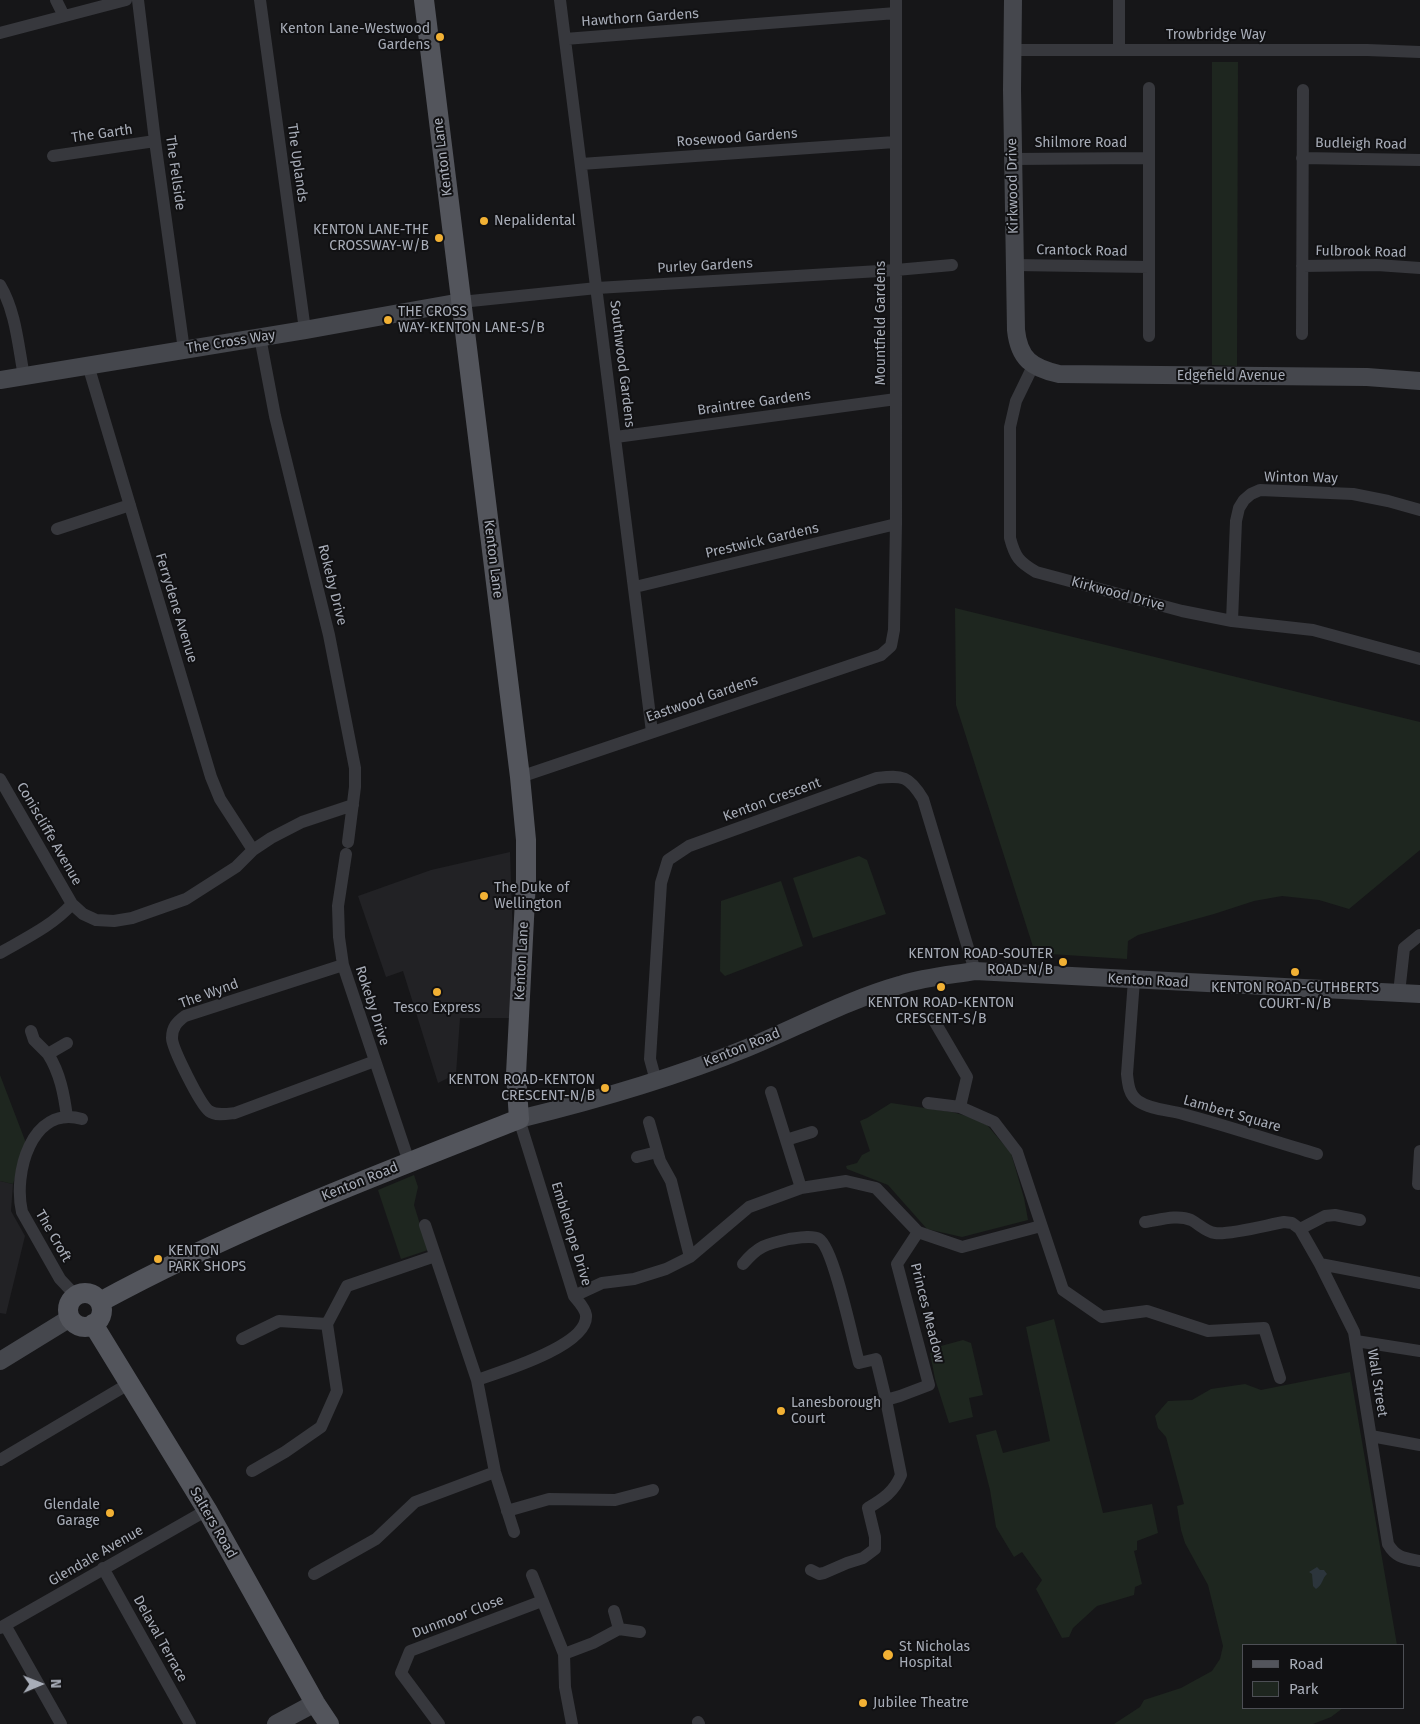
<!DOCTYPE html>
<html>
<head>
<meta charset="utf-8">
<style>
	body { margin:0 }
	#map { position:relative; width:1420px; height:1724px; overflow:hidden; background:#161618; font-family:"Fira Sans",sans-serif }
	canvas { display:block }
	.legend { position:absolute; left:1242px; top:1644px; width:162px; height:65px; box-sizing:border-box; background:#111113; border:1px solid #4d4f55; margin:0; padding:6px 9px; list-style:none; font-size:15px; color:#a8adb8 }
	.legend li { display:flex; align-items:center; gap:10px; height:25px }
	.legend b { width:25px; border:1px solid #4d4f55 }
	.north { position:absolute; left:15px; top:1659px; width:50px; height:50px; -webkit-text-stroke:4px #111113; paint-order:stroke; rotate:89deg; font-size:14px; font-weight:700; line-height:20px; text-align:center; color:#a8adb8 }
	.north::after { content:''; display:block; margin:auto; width:18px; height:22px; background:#a8adb8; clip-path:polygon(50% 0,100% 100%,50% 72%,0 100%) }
</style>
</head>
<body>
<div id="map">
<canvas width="1420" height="1724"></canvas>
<ul class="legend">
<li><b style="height:6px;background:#53555c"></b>Road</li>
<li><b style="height:14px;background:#1e261f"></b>Park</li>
</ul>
<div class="north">N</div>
</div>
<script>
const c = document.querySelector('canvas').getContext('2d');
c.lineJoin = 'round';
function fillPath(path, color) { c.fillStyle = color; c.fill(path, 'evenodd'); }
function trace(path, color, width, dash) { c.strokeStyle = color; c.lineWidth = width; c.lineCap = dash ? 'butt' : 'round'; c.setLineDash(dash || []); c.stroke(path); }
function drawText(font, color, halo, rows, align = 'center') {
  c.font = font + ' "Fira Sans",sans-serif'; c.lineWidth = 4; c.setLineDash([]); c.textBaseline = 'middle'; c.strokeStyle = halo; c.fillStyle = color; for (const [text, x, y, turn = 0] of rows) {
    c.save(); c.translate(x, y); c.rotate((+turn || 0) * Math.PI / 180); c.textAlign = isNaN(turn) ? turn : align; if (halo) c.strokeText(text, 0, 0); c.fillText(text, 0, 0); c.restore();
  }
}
fillPath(new Path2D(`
	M 510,852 L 513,942 L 511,1018 L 460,1018 L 456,1074 L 438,1083 L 403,971 L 386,977 L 358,896 L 431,870 Z
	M 0,1181 L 13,1184 L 11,1211 L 25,1236 L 6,1314 L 0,1313 Z`), '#222225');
fillPath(new Path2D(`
	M 1212,62 L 1238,62 L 1237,366 L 1212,365 Z
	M 955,608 L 1420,722 L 1420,850 L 1349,909 L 1319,900 L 1282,896 L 1254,901 L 1214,914 L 1138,935 L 1128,941 L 1127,959 L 1035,953 L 956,705 Z
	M 859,856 L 867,860 L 886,914 L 813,938 L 793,878 Z
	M 781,881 L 803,946 L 725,976 L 720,971 L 721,901 Z
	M 0,1075 L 26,1143 L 13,1184 L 0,1181 Z
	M 891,1103 L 952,1112 L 970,1117 L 987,1125 L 1011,1153 L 1024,1198 L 1028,1220 L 962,1237 L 927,1229 L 888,1185 L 847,1169 L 846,1166 L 857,1163 L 862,1155 L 870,1151 L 860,1121 L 867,1118 Z
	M 414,1175 L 418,1187 L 414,1205 L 428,1250 L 401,1259 L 378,1190 Z
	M 1054,1319 L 1103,1513 L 1152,1504 L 1158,1533 L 1137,1541 L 1137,1550 L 1134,1551 L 1142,1584 L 1135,1587 L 1134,1595 L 1097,1606 L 1073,1628 L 1069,1637 L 1062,1638 L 1036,1589 L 1042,1580 L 1022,1552 L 1014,1557 L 996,1527 L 990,1490 L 976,1435 L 996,1430 L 1003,1453 L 1050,1441 L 1026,1327 Z
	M 963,1340 L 971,1343 L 983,1395 L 969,1398 L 973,1417 L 949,1423 L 935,1379 L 930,1353 L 941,1346 Z
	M 1350,1372 L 1397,1645 L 1244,1645 L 1244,1708 L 1343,1708 L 1331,1717 L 1313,1724 L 1114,1724 L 1140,1707 L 1144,1700 L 1181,1688 L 1212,1671 L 1220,1659 L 1223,1646 L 1208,1585 L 1185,1543 L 1181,1530 L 1177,1506 L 1184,1504 L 1166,1437 L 1158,1428 L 1155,1416 L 1168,1401 L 1192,1400 L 1211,1389 L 1245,1384 L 1261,1390 Z`), '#1e261f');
fillPath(new Path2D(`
	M 1317,1567 L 1320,1570 L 1324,1570 L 1327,1574 C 1322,1578 1323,1585 1316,1589 L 1313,1586 L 1312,1574 L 1309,1572 Z`), '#2c353c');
trace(new Path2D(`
	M 56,0 L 64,16
	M 138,0 L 155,141 L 184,350
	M 260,0 L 305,330
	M 560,0 L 652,732
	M 0,33 L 126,0
	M 565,39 L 896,13
	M 1013,50 L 1367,50 L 1420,52
	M 1119,50 L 1119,0
	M 53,156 L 155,141
	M 1302,158 L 1420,160
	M 1013,159 L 1149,158
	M 581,164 L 895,142
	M 1014,265 L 1149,267
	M 1302,266 L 1377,265 L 1420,268
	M 0,285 C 16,312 18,345 24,376
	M 461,302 L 597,288 L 896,270 L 952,265
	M 1302,334 L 1303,90
	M 1149,336 L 1149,88
	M 260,337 L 275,416 L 329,635 L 355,768 L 355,787 L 348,842
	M 1034,364 L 1016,401 L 1010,427 L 1010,538 C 1015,557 1019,562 1036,572 L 1182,611 L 1232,621 L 1313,630 L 1420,659
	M 88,365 L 211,777 L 220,799 L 253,850
	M 616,437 L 896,399
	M 57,529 L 130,505
	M 635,587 L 896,524
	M 1232,621 L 1236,521 L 1239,508 L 1244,500 L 1251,494 L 1260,490 L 1353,494 L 1388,501 L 1420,510
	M 520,777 L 881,655 L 891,646 L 894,630 L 896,524 L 896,0
	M 0,779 L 72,904
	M 346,854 L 338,906 L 339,937 L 343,965 L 409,1162
	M 0,953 C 26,938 52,926 72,904 L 83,914 L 96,920 L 114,921 L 132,918 L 186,899 L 236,867 L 253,850 L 271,838 L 302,822 L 353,805
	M 343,965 L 185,1016 C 177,1022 172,1027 172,1038 C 172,1048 200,1104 209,1111 C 216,1116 226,1114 235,1113 L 375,1061
	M 1134,980 L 1127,1074 C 1128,1084 1129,1095 1138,1101 C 1151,1110 1169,1110 1183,1114 C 1228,1126 1272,1141 1317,1154
	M 1399,993 L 1404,948 L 1420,935
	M 932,1017 L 967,1077 L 960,1107
	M 31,1031 L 34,1040 L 48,1054 L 67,1043
	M 48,1054 C 60,1073 64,1094 67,1117
	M 656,1081 L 650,1059 L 661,883 L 668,860 L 689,846 L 877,778 C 903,775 909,776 923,799 L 975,971
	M 771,1092 L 801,1188
	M 928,1103 L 960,1107 L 994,1122 L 1017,1152 L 1063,1290 L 1102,1317 L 1147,1311 L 1208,1331 L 1264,1328 L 1280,1378
	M 649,1122 L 660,1161 L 671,1181 L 690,1257
	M 786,1140 L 812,1132
	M 637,1157 L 657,1152
	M 1418,1184 L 1420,1151
	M 1145,1222 C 1159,1220 1178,1214 1191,1220 C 1199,1224 1206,1232 1215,1233 C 1230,1235 1267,1225 1284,1222 L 1292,1223 L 1300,1229 L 1320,1264 L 1354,1332 L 1388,1544 C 1396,1558 1405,1558 1420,1561
	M 425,1225 L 477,1380 L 495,1472 L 514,1532
	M 1300,1229 L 1325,1216 L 1335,1215 L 1360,1220
	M 743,1264 C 758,1246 766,1244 789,1239 C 797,1238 812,1235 819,1239 C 834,1248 853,1342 859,1363 L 876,1359 L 886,1400 L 900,1396 L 929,1385 L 897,1264 L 918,1232
	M 1320,1264 L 1420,1283
	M 76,1296 L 60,1279 L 22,1212 C 13,1174 31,1105 82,1119
	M 574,1296 L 602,1283 L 634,1279 L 666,1269 L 690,1257 L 749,1207 L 801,1188 L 846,1181 L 876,1188 L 918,1232 L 962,1247 L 1041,1226
	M 242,1339 L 279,1321 L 327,1324
	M 1356,1341 L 1420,1351
	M 477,1380 C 500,1372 589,1346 586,1315 C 585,1308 578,1301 574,1296 L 519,1119
	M 1371,1436 L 1420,1445
	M 0,1460 L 130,1383
	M 252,1471 L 285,1452 L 321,1427 L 337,1391 L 327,1324 L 347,1286 L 435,1256
	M 507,1511 L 549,1499 L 615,1500 L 653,1490
	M 103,1568 L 190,1724
	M 811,1570 L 819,1574 L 824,1573 L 847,1563 L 863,1558 L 875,1549 L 875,1537 L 868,1508 C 883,1499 894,1492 901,1475 L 886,1400
	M 314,1574 L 376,1539 L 415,1502 L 495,1472
	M 532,1575 L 564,1654 L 565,1687 L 572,1724
	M 614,1611 L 619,1629 L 640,1632
	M 5,1625 L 61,1724
	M 0,1628 L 207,1510
	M 564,1654 L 593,1643 L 619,1629
	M 698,1722 L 699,1724
	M 439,1724 L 401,1673 L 410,1651 L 542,1601`), '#37383d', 12);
trace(new Path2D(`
	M 1013,0 L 1012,90 L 1016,330 C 1019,359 1032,368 1059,374 L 1367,377 L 1420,381
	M 0,380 L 305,330 L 461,302
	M 519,1119 C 597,1100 673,1078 747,1048 C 798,1027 847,1000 900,985 C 925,977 950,975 975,971 L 1420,994
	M 0,1361 L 70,1318
	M 276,1724 L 315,1703`), '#45474d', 18);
trace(new Path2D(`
	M68 1310a17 17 0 1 1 34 0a17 17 0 1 1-34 0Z
	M 100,1302 C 234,1229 377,1175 519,1119 L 516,1074 L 526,880 L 526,840 L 520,777 L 424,0
	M 93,1324 L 207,1510 L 315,1703 L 329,1724`), '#53555c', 20);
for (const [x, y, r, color] of [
	[440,37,5,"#f2b134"],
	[484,221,5,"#f2b134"],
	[439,238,5,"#f2b134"],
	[388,320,5,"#f2b134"],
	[484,896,5,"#f2b134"],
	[1063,962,5,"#f2b134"],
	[1295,972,5,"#f2b134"],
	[941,987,5,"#f2b134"],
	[437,992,5,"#f2b134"],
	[605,1088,5,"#f2b134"],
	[158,1259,5,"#f2b134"],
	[781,1411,5,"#f2b134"],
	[110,1513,5,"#f2b134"],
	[888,1655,6,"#f2b134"],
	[863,1703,5,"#f2b134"]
]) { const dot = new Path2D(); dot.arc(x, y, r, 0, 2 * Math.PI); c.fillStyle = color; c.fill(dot); trace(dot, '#111113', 2); }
drawText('14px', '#a8adb8', '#111113', [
	["Hawthorn Gardens",640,18,-4],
	["Trowbridge Way",1216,35],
	["The Garth",102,134,-8],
	["Rosewood Gardens",737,138,-4],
	["Shilmore Road",1081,143],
	["Budleigh Road",1361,144,1],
	["Kenton Lane",443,157,-97],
	["The Uplands",297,163,82],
	["The Fellside",175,173,82],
	["Kirkwood Drive",1013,186,-91],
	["Crantock Road",1082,251,1],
	["Fulbrook Road",1361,252,1],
	["Purley Gardens",705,266,-3],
	["Mountfield Gardens",881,323,-90],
	["The Cross Way",231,342,-9],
	["Southwood Gardens",622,364,83],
	["Edgefield Avenue",1231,376],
	["Braintree Gardens",754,403,-8],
	["Winton Way",1301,478,1],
	["Prestwick Gardens",762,541,-13],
	["Kenton Lane",493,559,83],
	["Rokeby Drive",332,585,76],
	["Kirkwood Drive",1118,594,15],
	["Ferrydene Avenue",176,608,73],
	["Eastwood Gardens",702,699,-19],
	["Kenton Crescent",772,800,-20],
	["Coniscliffe Avenue",49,834,60],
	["Kenton Lane",522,961,-87],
	["Kenton Road",1148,981,3],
	["The Wynd",209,994,-20],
	["Rokeby Drive",372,1006,72],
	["Kenton Road",742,1048,-22],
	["Lambert Square",1232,1114,16],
	["Kenton Road",360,1182,-22],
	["Emblehope Drive",571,1234,73],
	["The Croft",53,1236,60],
	["Princes Meadow",927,1313,76],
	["Wall Street",1377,1383,81],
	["Salters Road",213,1523,60],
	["Glendale Avenue",96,1556,-30],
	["Dunmoor Close",458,1617,-21],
	["Delaval Terrace",160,1639,61]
]);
drawText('14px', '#a8adb8', '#111113', [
	["Kenton Lane-Westwood",430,29,"right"],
	["Gardens",430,45,"right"],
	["Nepalidental",494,221],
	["KENTON LANE-THE",429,230,"right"],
	["CROSSWAY-W/B",429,246,"right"],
	["THE CROSS",398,312],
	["WAY-KENTON LANE-S/B",398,328],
	["The Duke of",494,888],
	["Wellington",494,904],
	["KENTON ROAD-SOUTER",1053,954,"right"],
	["ROAD-N/B",1053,970,"right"],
	["KENTON ROAD-CUTHBERTS",1295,988,"center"],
	["COURT-N/B",1295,1004,"center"],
	["KENTON ROAD-KENTON",941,1003,"center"],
	["CRESCENT-S/B",941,1019,"center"],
	["Tesco Express",437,1008,"center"],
	["KENTON ROAD-KENTON",595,1080,"right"],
	["CRESCENT-N/B",595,1096,"right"],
	["KENTON",168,1251],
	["PARK SHOPS",168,1267],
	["Lanesborough",791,1403],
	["Court",791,1419],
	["Glendale",100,1505,"right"],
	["Garage",100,1521,"right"],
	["St Nicholas",899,1647],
	["Hospital",899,1663],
	["Jubilee Theatre",873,1703]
], 'left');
</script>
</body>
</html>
